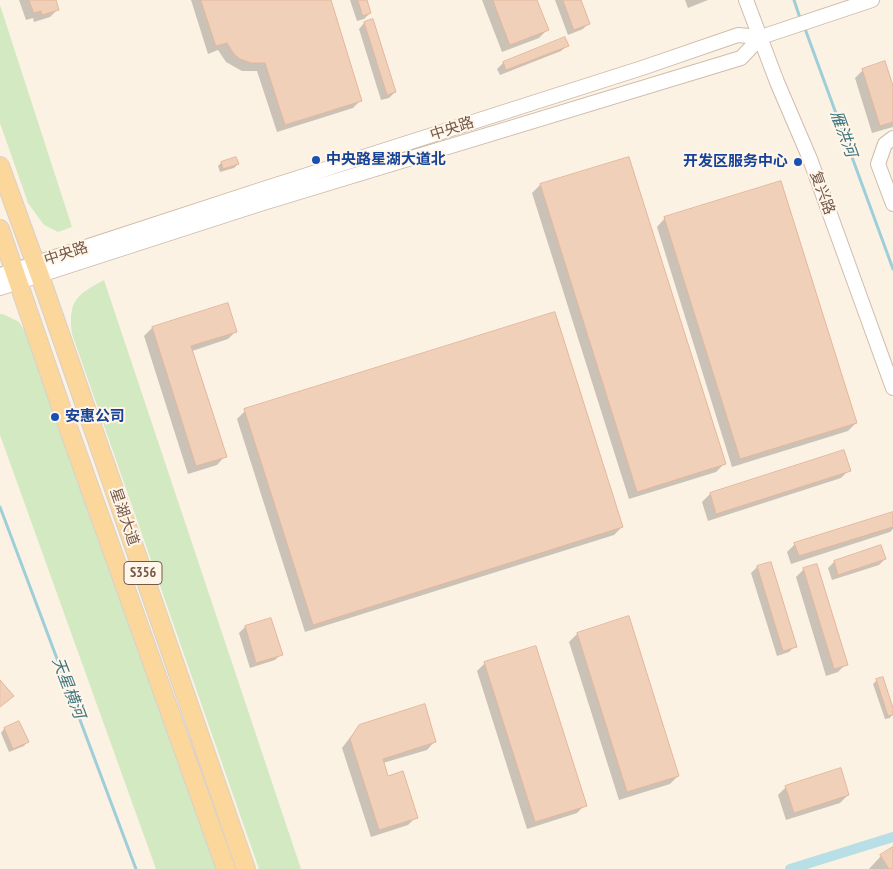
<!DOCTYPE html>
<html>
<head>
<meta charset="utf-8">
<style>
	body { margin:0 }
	canvas { display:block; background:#fcf2e3 }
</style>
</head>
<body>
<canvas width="893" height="869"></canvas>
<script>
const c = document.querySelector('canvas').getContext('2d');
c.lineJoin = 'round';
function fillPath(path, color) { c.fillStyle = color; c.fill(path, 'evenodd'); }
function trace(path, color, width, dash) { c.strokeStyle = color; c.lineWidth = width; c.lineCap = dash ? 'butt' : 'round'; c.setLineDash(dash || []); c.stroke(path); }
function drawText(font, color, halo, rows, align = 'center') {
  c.font = font + ' "PT Sans Narrow","Noto Sans SC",sans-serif'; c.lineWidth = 4; c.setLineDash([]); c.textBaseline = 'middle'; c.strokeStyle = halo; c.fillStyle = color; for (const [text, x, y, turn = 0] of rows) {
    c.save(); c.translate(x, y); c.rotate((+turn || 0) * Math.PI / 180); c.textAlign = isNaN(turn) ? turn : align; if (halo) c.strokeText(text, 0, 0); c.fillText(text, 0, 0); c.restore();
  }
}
fillPath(new Path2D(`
	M 0,5 L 72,227 L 58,232 L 44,225 L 28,203 L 0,123 Z
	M 104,280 L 301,869 L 259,869 L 72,334 C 68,301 76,295 104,280 Z
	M 0,314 L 3,314 L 19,322 L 31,341 L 216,869 L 156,869 L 0,435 Z`), '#d2e9c1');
fillPath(new Path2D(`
	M 19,0 L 55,0 L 58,9 L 50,17 L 34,22 L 33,18 L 26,20 Z
	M 191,0 L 329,0 L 361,100 L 353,108 L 277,132 L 257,71 L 242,71 L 226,62 L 218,50 L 208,54 Z
	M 350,0 L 365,0 L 370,13 L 364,19 L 357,21 Z
	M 482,0 L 536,0 L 547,30 L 539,38 L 502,52 Z
	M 555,0 L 580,0 L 589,23 L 583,29 L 568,35 Z
	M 685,0 L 708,0 L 688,8 Z
	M 364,23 L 395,92 L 389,98 L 381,100 L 359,29 Z
	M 567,46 L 561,51 L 500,75 L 497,69 L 503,63 Z
	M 863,70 L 893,90 L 893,127 L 872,133 L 855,78 Z
	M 221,163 L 238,164 L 234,168 L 220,172 L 218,166 Z
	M 540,185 L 724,464 L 716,472 L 629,499 L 532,193 Z
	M 665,218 L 856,423 L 848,431 L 732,467 L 657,227 Z
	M 152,328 L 236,331 L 228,339 L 192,351 L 225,456 L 217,465 L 188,474 L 144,336 Z
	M 245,411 L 622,527 L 614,535 L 305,632 L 237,419 Z
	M 849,470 L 841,478 L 708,521 L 702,502 L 710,494 Z
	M 893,513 L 893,529 L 890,532 L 791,564 L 787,552 L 795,544 Z
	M 881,547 L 885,559 L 879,565 L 832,580 L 828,568 L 834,562 Z
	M 770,563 L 795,646 L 789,652 L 777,656 L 751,573 L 757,567 Z
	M 804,569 L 846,664 L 838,672 L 826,676 L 796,577 Z
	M 628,618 L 678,776 L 670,784 L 619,800 L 569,642 L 577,634 Z
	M 245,627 L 281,654 L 275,660 L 250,668 L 239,633 Z
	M 485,663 L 585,805 L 577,813 L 527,829 L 477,671 Z
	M 877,680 L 893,712 L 890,718 L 885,719 L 873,684 Z
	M 19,723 L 27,742 L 24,746 L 9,752 L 1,733 L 4,729 Z
	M 360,726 L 435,741 L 427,750 L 383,763 L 387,778 L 416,817 L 408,825 L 371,837 L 342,748 L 352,735 Z
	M 786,787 L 848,795 L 840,803 L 786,820 L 778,795 Z
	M 893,848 L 893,869 L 869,869 L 881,856 Z`), '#0003');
trace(new Path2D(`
	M 794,0 L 801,21
	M 804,26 L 893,269
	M 0,507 L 136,869`), '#9eced7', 3);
trace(new Path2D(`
	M 790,869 L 893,837`), '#b7dfe5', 10);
const building = new Path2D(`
	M 29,0 L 56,0 L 59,10 L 42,15 L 41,11 L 34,13 Z
	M 201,0 L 331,0 L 362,101 L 285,125 L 265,63 L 251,63 L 240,59 L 234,54 L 227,43 L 216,46 Z
	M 358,0 L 367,0 L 371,13 L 363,16 Z
	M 493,0 L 537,0 L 549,30 L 510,45 Z
	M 563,0 L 581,0 L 590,24 L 574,30 Z
	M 373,19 L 396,92 L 387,95 L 364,22 Z
	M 565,37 L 569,46 L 506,70 L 503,62 Z
	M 885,61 L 893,86 L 893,122 L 880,126 L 862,69 Z
	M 236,157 L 239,164 L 223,169 L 221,162 Z
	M 629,157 L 726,464 L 637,492 L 540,184 Z
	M 781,181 L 857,423 L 740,459 L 664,217 Z
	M 228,303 L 237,332 L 191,346 L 227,457 L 196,466 L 152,327 Z
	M 555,312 L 623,527 L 313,625 L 244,409 Z
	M 844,450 L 851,471 L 716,514 L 710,493 Z
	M 893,512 L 893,527 L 799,556 L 794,543 Z
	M 881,545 L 886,559 L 838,575 L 834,561 Z
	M 771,562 L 797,647 L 783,651 L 757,566 Z
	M 817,564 L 848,665 L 834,669 L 803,568 Z
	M 629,616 L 679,776 L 627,792 L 577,633 Z
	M 271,618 L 283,655 L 256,663 L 245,626 Z
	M 536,646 L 587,806 L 535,822 L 484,662 Z
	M 883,677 L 893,708 L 893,715 L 888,716 L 876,679 Z
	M 0,680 L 14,696 L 0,707 Z
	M 425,704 L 436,742 L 383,759 L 388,776 L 403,771 L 418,818 L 379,830 L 350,739 L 359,725 Z
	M 19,721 L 29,742 L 13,749 L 4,728 Z
	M 841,768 L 849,795 L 794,813 L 785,786 Z
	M 893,847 L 893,869 L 889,869 L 880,855 Z`);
fillPath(building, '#f1d0ba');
trace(building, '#e4b69b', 1);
const minor = new Path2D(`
	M 746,0 L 777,82 L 810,159 L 893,388
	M 893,138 L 885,144 L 878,164 L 893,204
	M 0,275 L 260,190 L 642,68 L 738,35 L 761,37
	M 0,288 L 260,204 L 741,58 L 761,37 L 872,0`);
const major = new Path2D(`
	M 0,166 L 40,276 L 246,869
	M 0,229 L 63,413 L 226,869`);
trace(minor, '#cfbcac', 16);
trace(major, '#d8d0cc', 20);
trace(minor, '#fff', 14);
trace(major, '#fbd79b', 18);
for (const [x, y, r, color] of [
	[316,160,5,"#1a4fb4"],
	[798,162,5,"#1a4fb4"],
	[55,417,5,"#1a4fb4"]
]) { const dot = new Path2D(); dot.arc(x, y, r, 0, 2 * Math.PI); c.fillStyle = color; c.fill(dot); trace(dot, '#fff6e9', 2); }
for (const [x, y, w] of [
	[143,573,38]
]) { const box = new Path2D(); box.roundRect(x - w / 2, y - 11.5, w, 23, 4); c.fillStyle = '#fff6e9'; c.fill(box); trace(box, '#745849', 1); }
drawText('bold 14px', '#745849', null, [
	["S356",143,573]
]);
drawText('15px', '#745849', '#fff6e9', [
	["中央路",452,129,-18],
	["复兴路",822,193,70],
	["中央路",66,254,-18],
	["星湖大道",124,517,71]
]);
drawText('bold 15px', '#164399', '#fff6e9', [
	["中央路星湖大道北",326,160],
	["开发区服务中心",788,162,"right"],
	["安惠公司",65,417]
], 'left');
drawText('italic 16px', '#3f7680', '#fff6e9', [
	["雁洪河",843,134,70],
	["天星横河",68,688,69]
]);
</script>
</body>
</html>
